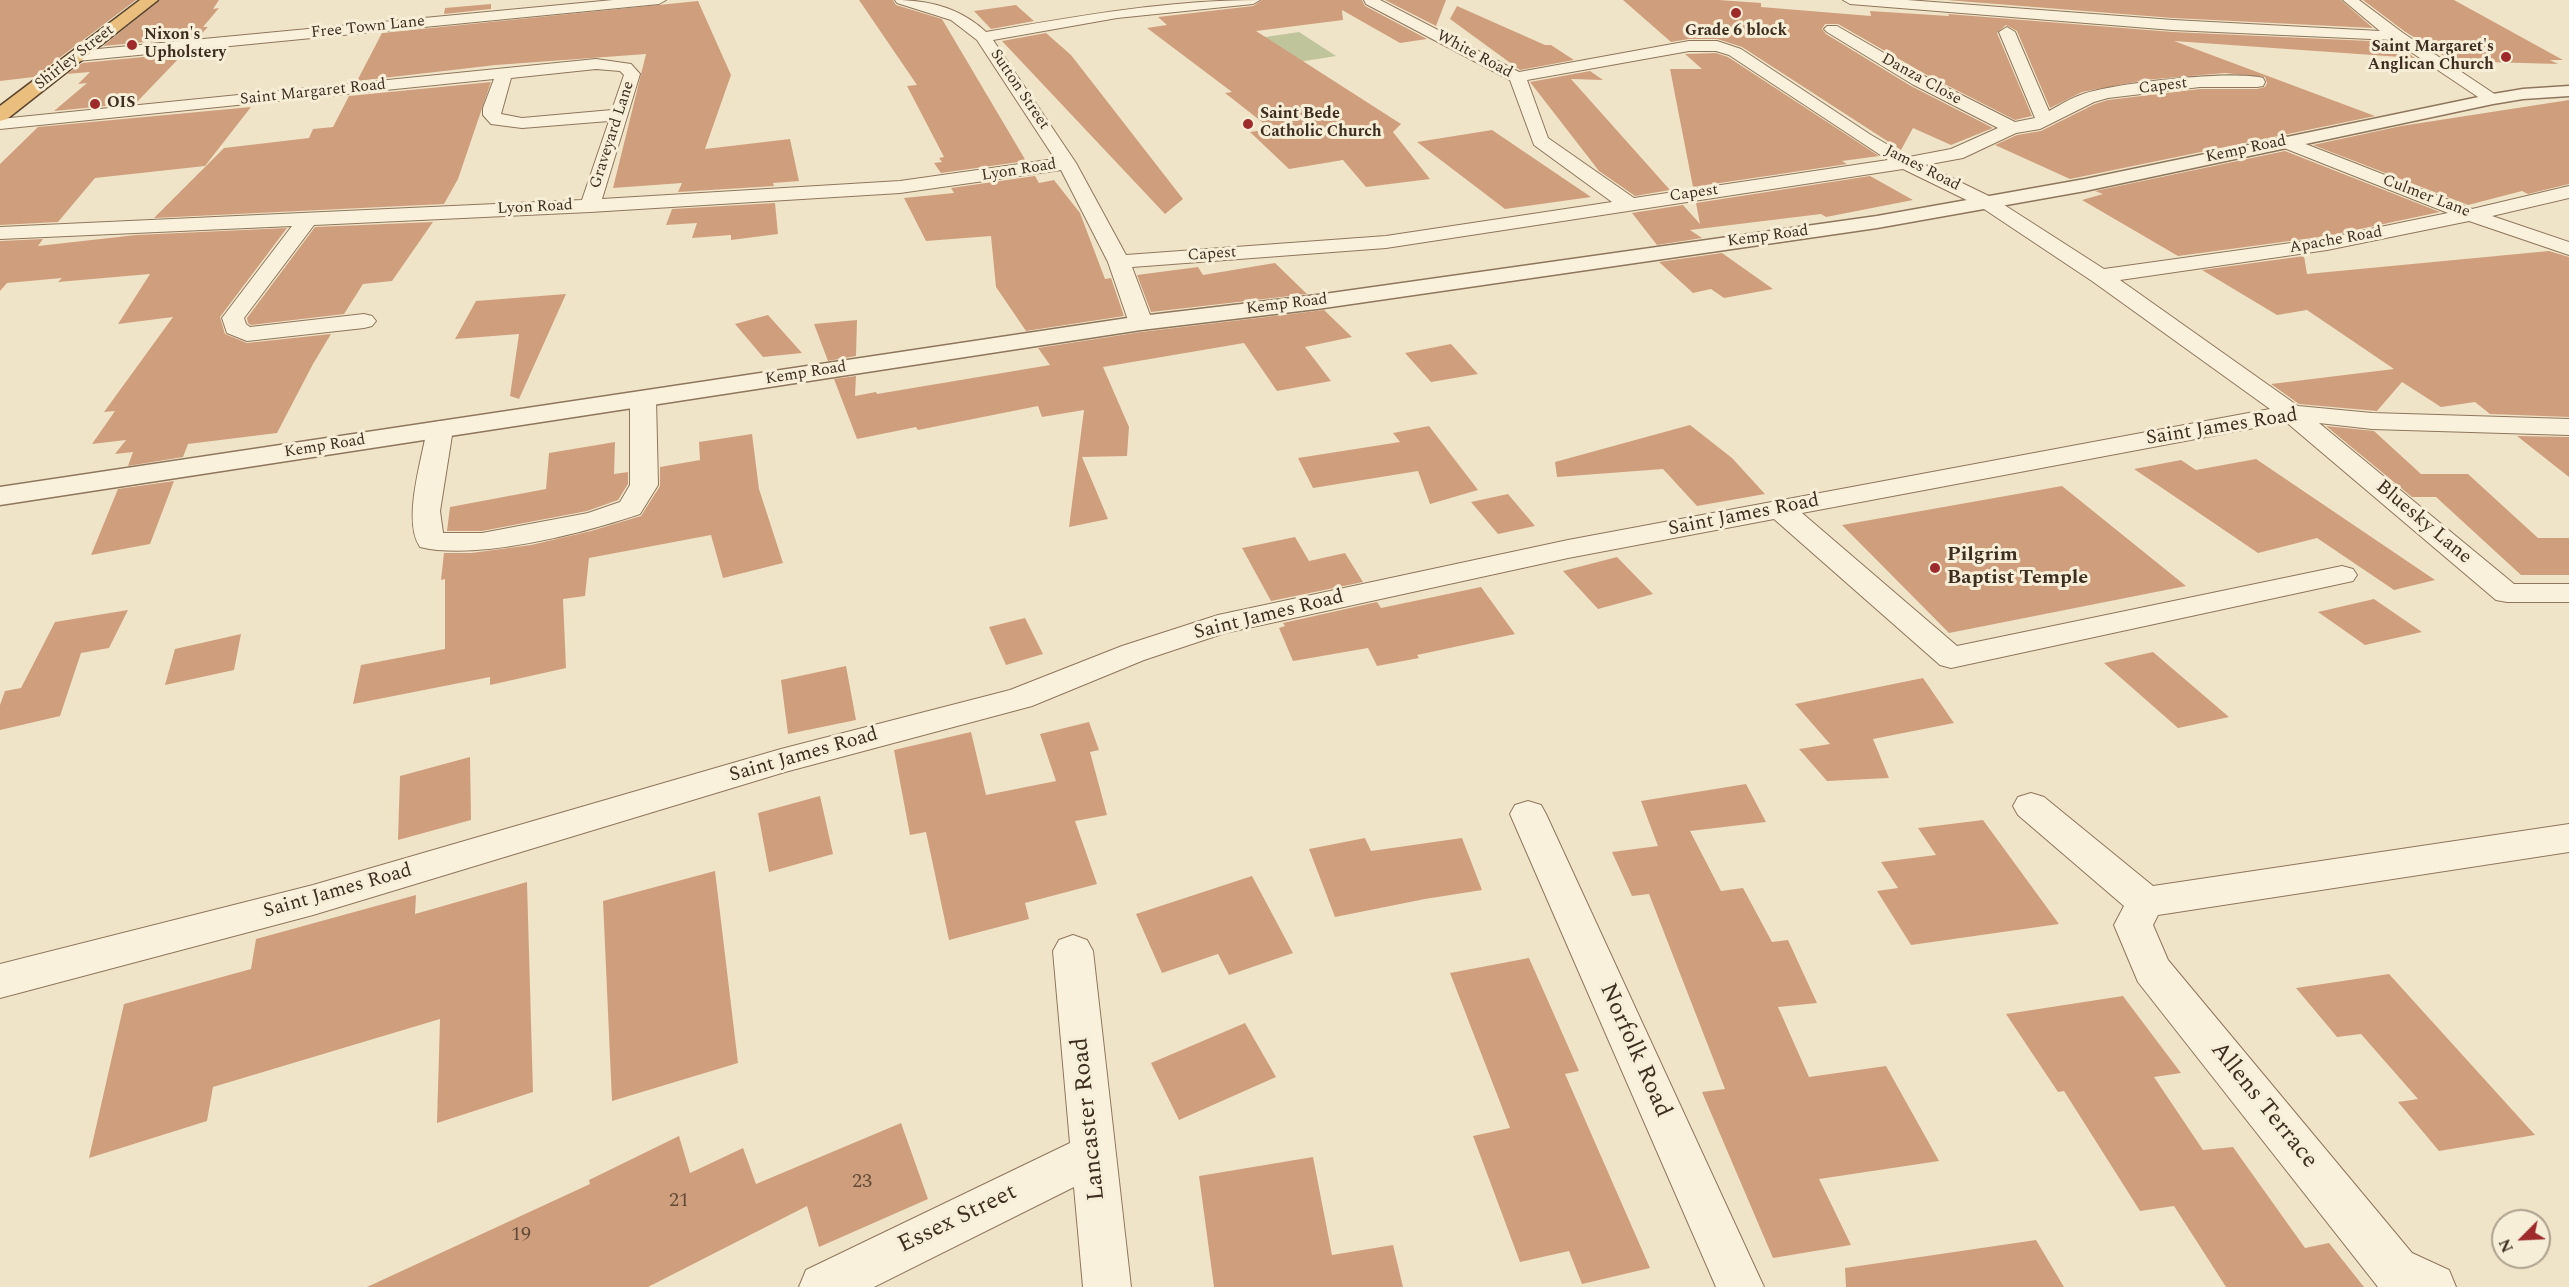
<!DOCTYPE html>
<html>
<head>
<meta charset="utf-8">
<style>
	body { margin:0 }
	#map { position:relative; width:2569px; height:1287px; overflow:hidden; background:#f0e4c8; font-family:Spectral,serif }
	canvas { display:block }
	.north { position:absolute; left:2491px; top:1209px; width:60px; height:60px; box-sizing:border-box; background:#f7eed8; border:2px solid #ada18e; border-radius:50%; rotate:246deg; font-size:16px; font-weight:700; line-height:24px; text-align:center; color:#3d2e20 }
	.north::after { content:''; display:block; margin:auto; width:21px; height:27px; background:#9e2a2b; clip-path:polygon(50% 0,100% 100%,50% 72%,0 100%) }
</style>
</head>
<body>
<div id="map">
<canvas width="2569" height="1287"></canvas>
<div class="north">N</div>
</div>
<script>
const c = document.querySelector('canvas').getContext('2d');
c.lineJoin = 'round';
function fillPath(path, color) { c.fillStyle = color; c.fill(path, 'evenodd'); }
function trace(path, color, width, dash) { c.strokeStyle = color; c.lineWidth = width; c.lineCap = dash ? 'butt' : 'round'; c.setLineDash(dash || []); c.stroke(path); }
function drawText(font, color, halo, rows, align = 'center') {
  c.font = font + ' Spectral,serif'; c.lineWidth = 6; c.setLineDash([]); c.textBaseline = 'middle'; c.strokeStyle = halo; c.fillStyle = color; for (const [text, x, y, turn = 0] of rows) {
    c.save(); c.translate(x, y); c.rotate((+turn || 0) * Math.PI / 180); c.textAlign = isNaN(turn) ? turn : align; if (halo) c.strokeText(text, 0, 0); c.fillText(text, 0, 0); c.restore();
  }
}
fillPath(new Path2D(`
	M 1299,32 L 1336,56 L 1219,75 L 1185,49 Z`), '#bfc49a');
fillPath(new Path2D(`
	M 0,0 L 136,0 L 34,77 L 0,81 Z
	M 160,0 L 219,0 L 213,9 L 219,8 L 203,27 L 208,27 L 198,37 L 103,46 Z
	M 859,0 L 893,0 L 896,5 L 942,19 L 1026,161 L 941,173 L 934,163 L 942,162 L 939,158 L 944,157 L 907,86 L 917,85 Z
	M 1262,0 L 1362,0 L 1365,6 L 1427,39 L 1400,43 L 1342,10 L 1343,20 L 1256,31 L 1401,124 L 1393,132 L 1430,179 L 1366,187 L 1343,160 L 1289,169 L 1250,132 L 1271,129 L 1225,93 L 1232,92 L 1147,28 L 1167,25 L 1158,17 L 1253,6 Z
	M 1385,0 L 1446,0 L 1436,26 Z
	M 1623,0 L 1719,0 L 1761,3 L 1761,7 L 1871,16 L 1870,11 L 1949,16 L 1948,14 L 2173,32 L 2392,42 L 2415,58 L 2174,41 L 2375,116 L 2070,179 L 1995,145 L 2017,135 L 2041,131 L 2095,104 L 2108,100 L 2200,89 L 2257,89 L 2265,87 L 2267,83 L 2265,77 L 2225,73 L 2145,80 L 2082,92 L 2050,108 L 2017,31 L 2006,25 L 1997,33 L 2032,116 L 2015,120 L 1925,74 L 1838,24 L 1825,24 L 1822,29 L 1826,34 L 1911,86 L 1993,128 L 1951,145 L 1913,128 L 1901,150 L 1742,47 L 1717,39 L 1689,39 L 1671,42 Z
	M 1946,0 L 2341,0 L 2373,28 L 2173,18 Z
	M 2363,0 L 2454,0 L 2563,60 L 2550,60 L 2558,64 L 2452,61 L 2404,31 Z
	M 698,1 L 731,75 L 705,149 L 790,139 L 799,181 L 773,183 L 774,186 L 678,192 L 682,183 L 613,188 L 646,54 L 496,65 L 357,81 L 382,33 Z
	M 491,4 L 491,9 L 444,14 L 445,8 Z
	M 1016,5 L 1034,21 L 991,29 L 974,11 Z
	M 1457,6 L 1545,45 L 1551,45 L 1574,60 L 1520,70 L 1450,19 Z
	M 1046,33 L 1071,55 L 1183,199 L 1165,214 L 1002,41 Z
	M 184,53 L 136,103 L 54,111 L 87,83 L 78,84 L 90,72 L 67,74 L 82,63 Z
	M 1716,53 L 1728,57 L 1879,156 L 1842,161 L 1847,164 L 1693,187 L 1670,69 L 1702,69 L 1685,54 Z
	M 1590,71 L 1603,80 L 1571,79 L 1670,190 L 1635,196 L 1599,171 L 1530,82 Z
	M 491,82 L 458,179 L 444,204 L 154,218 L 224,148 L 309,138 L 313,129 L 333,127 L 349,96 Z
	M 2569,100 L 2569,184 L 2528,194 L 2522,191 L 2468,205 L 2313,145 L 2401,126 Z
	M 251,107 L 205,166 L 95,178 L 58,222 L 0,225 L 0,164 L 38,127 Z
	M 1492,130 L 1591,197 L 1505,209 L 1417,142 Z
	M 2285,151 L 2440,212 L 2327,236 L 2178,256 L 2082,200 L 2103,194 L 2095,191 Z
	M 1035,176 L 1039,183 L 1054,180 L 1080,213 L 1105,279 L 1111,278 L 1124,316 L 1026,331 L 996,287 L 991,236 L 926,241 L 904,198 L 954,193 L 951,188 Z
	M 1870,176 L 1913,200 L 1826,217 L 1821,214 L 1690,230 L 1702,238 L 1657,245 L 1632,213 L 1683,205 L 1700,224 L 1696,203 Z
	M 775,203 L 778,234 L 731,240 L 731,235 L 692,238 L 697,223 L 666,225 L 672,209 Z
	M 433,222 L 392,281 L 363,284 L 344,314 L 251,325 L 248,323 L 247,318 L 315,227 Z
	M 287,228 L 220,317 L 225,334 L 247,343 L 331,334 L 313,364 L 277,433 L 188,444 L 183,457 L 128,466 L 133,452 L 115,454 L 126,440 L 92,444 L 115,411 L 104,412 L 173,317 L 118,324 L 150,274 L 58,282 L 62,278 L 7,283 L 0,291 L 0,241 L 43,239 L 38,246 L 136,235 Z
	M 2549,251 L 2569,257 L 2569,417 L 2490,414 L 2475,402 L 2441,407 L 2402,382 L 2377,411 L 2299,404 L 2271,384 L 2394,369 L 2307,310 L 2277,315 L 2202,270 L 2304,256 L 2307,274 Z
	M 1722,253 L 1773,289 L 1724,298 L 1711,289 L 1693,293 L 1659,262 Z
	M 1275,263 L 1307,294 L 1151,312 L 1137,275 L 1198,267 L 1203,275 Z
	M 566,294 L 519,399 L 510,396 L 519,334 L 455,339 L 476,301 Z
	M 1324,310 L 1352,337 L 1305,347 L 1331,381 L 1277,391 L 1244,343 L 1103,367 L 1129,427 L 1127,456 L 1082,457 L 1108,519 L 1069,527 L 1084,410 L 1042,417 L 1038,406 L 918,430 L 916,427 L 857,439 L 834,379 L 856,376 L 855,396 L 876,392 L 877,394 L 1050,365 L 1038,348 L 1141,332 Z
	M 768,315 L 802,353 L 763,357 L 735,324 Z
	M 857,320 L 856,356 L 828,361 L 814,324 Z
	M 1451,344 L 1478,374 L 1431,382 L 1405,353 Z
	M 1690,425 L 1732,458 L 1765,494 L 1697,506 L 1663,469 L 1557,477 L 1555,462 Z
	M 1429,426 L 1478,490 L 1430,504 L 1418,471 L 1313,488 L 1298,458 L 1400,442 L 1393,433 Z
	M 2326,426 L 2374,431 L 2421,474 L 2468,474 L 2538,538 L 2569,538 L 2569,575 L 2521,575 L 2436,497 L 2412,497 Z
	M 752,434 L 759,489 L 783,563 L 723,578 L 711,535 L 589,558 L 585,596 L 563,599 L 566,668 L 490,685 L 490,677 L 353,704 L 361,665 L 445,649 L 445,579 L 441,580 L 444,553 L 471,553 L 531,545 L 591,531 L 641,516 L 660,486 L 660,467 L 700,460 L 699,442 Z
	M 2517,436 L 2569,437 L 2569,477 Z
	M 615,442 L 614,474 L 628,472 L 628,484 L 618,500 L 587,511 L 482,531 L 447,531 L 450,507 L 546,489 L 549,453 Z
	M 2256,459 L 2435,580 L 2394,590 L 2317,538 L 2258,553 L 2134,469 L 2181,460 L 2196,470 Z
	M 174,481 L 150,544 L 91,555 L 118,489 Z
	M 2062,486 L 2186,586 L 1949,633 L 1842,525 Z
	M 1508,494 L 1535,526 L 1498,534 L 1471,502 Z
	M 1295,537 L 1309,561 L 1345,553 L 1363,582 L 1271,601 L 1242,548 Z
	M 1617,557 L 1653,594 L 1598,609 L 1563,571 Z
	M 1481,587 L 1515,634 L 1417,655 L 1419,658 L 1377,666 L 1368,648 L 1293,661 L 1279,628 L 1285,626 L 1283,623 L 1377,602 L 1381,608 Z
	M 2374,599 L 2422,632 L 2365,645 L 2318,612 Z
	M 128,610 L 109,648 L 81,653 L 60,716 L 0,730 L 0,705 L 5,691 L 21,688 L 55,622 Z
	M 1025,618 L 1043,654 L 1006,665 L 989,627 Z
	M 241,634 L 234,670 L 165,685 L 175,649 Z
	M 2153,652 L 2229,717 L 2178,728 L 2104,663 Z
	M 846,666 L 856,720 L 788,734 L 781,680 Z
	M 1923,678 L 1954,723 L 1873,739 L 1889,778 L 1827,781 L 1799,749 L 1830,744 L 1795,704 Z
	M 1089,722 L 1099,750 L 1090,752 L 1107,815 L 1075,821 L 1097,884 L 1025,903 L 1029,919 L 949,940 L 926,832 L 910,835 L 894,750 L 971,732 L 986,795 L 1056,781 L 1040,734 Z
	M 470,757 L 471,820 L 398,840 L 400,776 Z
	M 1746,784 L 1766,822 L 1690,831 L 1721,891 L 1743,888 L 1772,942 L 1788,940 L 1817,1003 L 1778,1007 L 1809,1077 L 1886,1066 L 1939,1161 L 1819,1179 L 1851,1245 L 1773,1258 L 1702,1092 L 1725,1089 L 1649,894 L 1632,896 L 1612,852 L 1658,846 L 1641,801 Z
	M 820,796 L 833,854 L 769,872 L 758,813 Z
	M 1983,820 L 2059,924 L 1911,945 L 1877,891 L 1898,888 L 1881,862 L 1936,855 L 1918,828 Z
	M 1365,838 L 1371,851 L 1462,838 L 1482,890 L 1425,899 L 1335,917 L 1309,849 Z
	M 715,871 L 738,1063 L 612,1101 L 603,901 Z
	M 1252,876 L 1293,953 L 1229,975 L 1218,954 L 1162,973 L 1136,914 Z
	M 527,882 L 533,1092 L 437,1123 L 440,1019 L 213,1087 L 207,1121 L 89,1158 L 124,1004 L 251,969 L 256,939 L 416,895 L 415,914 Z
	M 1529,958 L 1579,1071 L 1565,1074 L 1650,1268 L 1582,1284 L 1569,1251 L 1520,1262 L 1473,1136 L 1510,1128 L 1450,973 Z
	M 2389,974 L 2535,1135 L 2439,1151 L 2398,1102 L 2418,1099 L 2361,1034 L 2337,1037 L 2296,988 Z
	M 2123,996 L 2181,1073 L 2154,1077 L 2203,1150 L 2233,1147 L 2305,1248 L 2329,1243 L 2364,1287 L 2226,1287 L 2174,1206 L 2140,1211 L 2064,1091 L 2058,1092 L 2006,1014 Z
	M 1245,1023 L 1276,1077 L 1179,1120 L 1151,1063 Z
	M 901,1123 L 928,1199 L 819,1247 L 807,1206 L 648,1287 L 367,1287 L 590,1184 L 589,1180 L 679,1136 L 690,1173 L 743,1148 L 756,1184 Z
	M 1313,1157 L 1332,1255 L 1393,1245 L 1403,1287 L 1214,1287 L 1199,1176 Z
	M 2036,1240 L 2064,1287 L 1846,1287 L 1845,1268 Z`), '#cf9f7d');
const minor = new Path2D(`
	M 613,0 L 666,0 L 659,4 L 77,61 L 69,56 L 77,51 Z
	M 895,0 C 928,0 961,8 986,32 C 1078,16 1168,0 1260,0 L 1253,4 L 1117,18 L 993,40 L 1076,163 L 1126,255 L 1386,236 L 1612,202 L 1534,145 L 1510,80 L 1366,4 L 1364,0 L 1380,0 L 1519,72 L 1689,41 L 1717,41 L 1741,49 L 1871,135 L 1909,157 L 1951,149 L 1998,128 L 1912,84 L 1827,32 L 1824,29 L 1827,26 L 1837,26 L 1924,76 L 2015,122 L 2035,118 L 1999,32 L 2007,27 L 2015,32 L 2049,111 C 2060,105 2071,98 2083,94 C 2116,83 2229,70 2263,78 L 2265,82 L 2263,86 L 2257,87 L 2200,87 L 2108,98 L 2094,102 L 2040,129 L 2016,133 L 1963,158 L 1925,165 L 1995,199 L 2104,269 L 2327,238 L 2448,213 L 2279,146 L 2276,142 L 2279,138 L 2285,136 L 2472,209 L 2569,186 L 2569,198 L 2492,216 L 2569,242 L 2569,255 L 2469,221 L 2327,250 L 2120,280 L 2298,406 L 2372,413 L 2569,419 L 2569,435 L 2372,429 L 2319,423 L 2514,584 L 2569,584 L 2569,602 L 2507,602 L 2496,600 L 2286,422 L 1802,513 L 1957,646 L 2342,566 L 2353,569 L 2357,575 L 2353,581 L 1951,668 L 1940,665 L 1774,519 L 1568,558 L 1225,633 L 1144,660 L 1032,706 L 785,772 L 313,915 L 0,998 L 0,964 L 313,885 L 781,749 L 1010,690 L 1122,646 L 1218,615 L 1568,540 L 2270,409 L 2092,281 L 1981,207 L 1903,169 L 1386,248 L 1132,267 L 1153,323 L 1149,328 L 1141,330 L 1133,328 L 1129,323 L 1108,262 L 1061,170 L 900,193 L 590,212 L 314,225 L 244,318 L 246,324 L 250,327 L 364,314 L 372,316 L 376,321 L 372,326 L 364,328 L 247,341 L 227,333 L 222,318 L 292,226 L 0,239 L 0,227 L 582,200 L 609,121 L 522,128 L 491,124 L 483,115 L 483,108 L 494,79 L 0,129 L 0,119 L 596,59 L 631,64 L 640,74 L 602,199 L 900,181 L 1055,159 L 977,40 L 951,20 L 897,3 ZM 1689,51 L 1716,51 L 1729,55 L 1888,160 L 1634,198 L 1548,138 L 1527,80 ZM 596,69 L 620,71 L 624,75 L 612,110 L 522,118 L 501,114 L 511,78 Z
	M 1843,0 L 1907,0 L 2173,20 L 2380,31 L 2343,0 L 2359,0 L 2403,33 L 2502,99 L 2499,103 L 2487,103 L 2393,40 L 2173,30 L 1850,4 Z
	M 643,391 L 652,394 L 656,399 L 658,485 L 640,514 C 584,533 477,561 420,547 C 402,521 422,459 427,429 L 431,424 L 440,421 L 449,424 L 453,429 L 440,511 L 443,533 L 482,533 L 588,513 L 620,502 L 630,485 L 630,399 L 634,394 Z
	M 2031,793 L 2044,797 L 2153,886 L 2569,824 L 2569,852 L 2158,915 L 2153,925 L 2168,960 L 2412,1253 L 2449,1270 L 2456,1287 L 2378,1287 L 2138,982 L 2114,925 L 2124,906 L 2018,815 L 2013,806 L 2018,797 Z
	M 1528,801 L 1541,805 L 1546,814 L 1764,1287 L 1716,1287 L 1510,814 L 1515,805 Z
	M 1073,935 L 1087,940 L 1093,951 L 1131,1287 L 1083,1287 L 1074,1187 L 874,1287 L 799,1287 L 806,1270 L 1070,1143 L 1053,951 L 1059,940 Z`);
const tertiary = new Path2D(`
	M 2569,86 L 2569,96 L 2523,99 L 2493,104 L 2085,191 L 1877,228 L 1317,309 L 1141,330 L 0,505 L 0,487 L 1141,316 L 1317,295 L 1877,216 L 2085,179 L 2493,94 L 2523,89 Z`);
const trunk = new Path2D(`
	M 140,0 L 158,0 L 7,119 L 0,121 L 0,106 Z`);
trace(minor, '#8d765c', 2);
trace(tertiary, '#8d765c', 3);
trace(trunk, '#5b4430', 3);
fillPath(minor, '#faf1dc');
fillPath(tertiary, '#faf1dc');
fillPath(trunk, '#eabe7c');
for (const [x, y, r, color] of [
	[1736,13,6,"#9e2a2b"],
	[132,45,6,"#9e2a2b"],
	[2506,57,6,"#9e2a2b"],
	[95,104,6,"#9e2a2b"],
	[1248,124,6,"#9e2a2b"],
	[1935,568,6,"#9e2a2b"]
]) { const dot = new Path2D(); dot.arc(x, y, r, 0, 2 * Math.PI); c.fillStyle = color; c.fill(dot); trace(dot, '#f7eed8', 2); }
drawText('16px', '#3d2e20', '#f7eed8', [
	["Free Town Lane",368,28,-6],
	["White Road",1474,55,28],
	["Shirley Street",75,58,-38],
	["Danza Close",1921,80,29],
	["Capest",2163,87,-7],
	["Sutton Street",1019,90,56],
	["Saint Margaret Road",313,93,-6],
	["Graveyard Lane",613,135,-72],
	["Kemp Road",2246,150,-12],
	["James Road",1922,169,27],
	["Lyon Road",1019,171,-9],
	["Capest",1694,194,-8],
	["Culmer Lane",2426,197,21],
	["Lyon Road",535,208,-3],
	["Kemp Road",1768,237,-8],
	["Apache Road",2336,241,-10],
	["Capest",1212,255,-4],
	["Kemp Road",1287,305,-7],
	["Kemp Road",806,374,-9],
	["Kemp Road",325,447,-9]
]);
drawText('bold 16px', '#3d2e20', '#f7eed8', [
	["Grade 6 block",1736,32,"center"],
	["Nixon's",144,36],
	["Upholstery",144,54],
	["Saint Margaret's",2494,48,"right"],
	["Anglican Church",2494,66,"right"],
	["OIS",107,104],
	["Saint Bede",1260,115],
	["Catholic Church",1260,133]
], 'left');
drawText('20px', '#3d2e20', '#f7eed8', [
	["Saint James Road",2222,428,-9],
	["Saint James Road",1744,516,-11],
	["Bluesky Lane",2423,523,40],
	["Saint James Road",1269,616,-14],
	["Saint James Road",804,756,-16],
	["Saint James Road",338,892,-16]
]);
drawText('bold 20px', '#3d2e20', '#f7eed8', [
	["Pilgrim",1947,556],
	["Baptist Temple",1947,579]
], 'left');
drawText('20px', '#624a37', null, [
	["23",862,1183],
	["21",679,1202],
	["19",521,1236]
]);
drawText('24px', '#3d2e20', '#f7eed8', [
	["Norfolk Road",1634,1051,66],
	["Allens Terrace",2263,1106,51],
	["Lancaster Road",1090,1119,-96],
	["Essex Street",958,1220,-26]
]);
</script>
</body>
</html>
